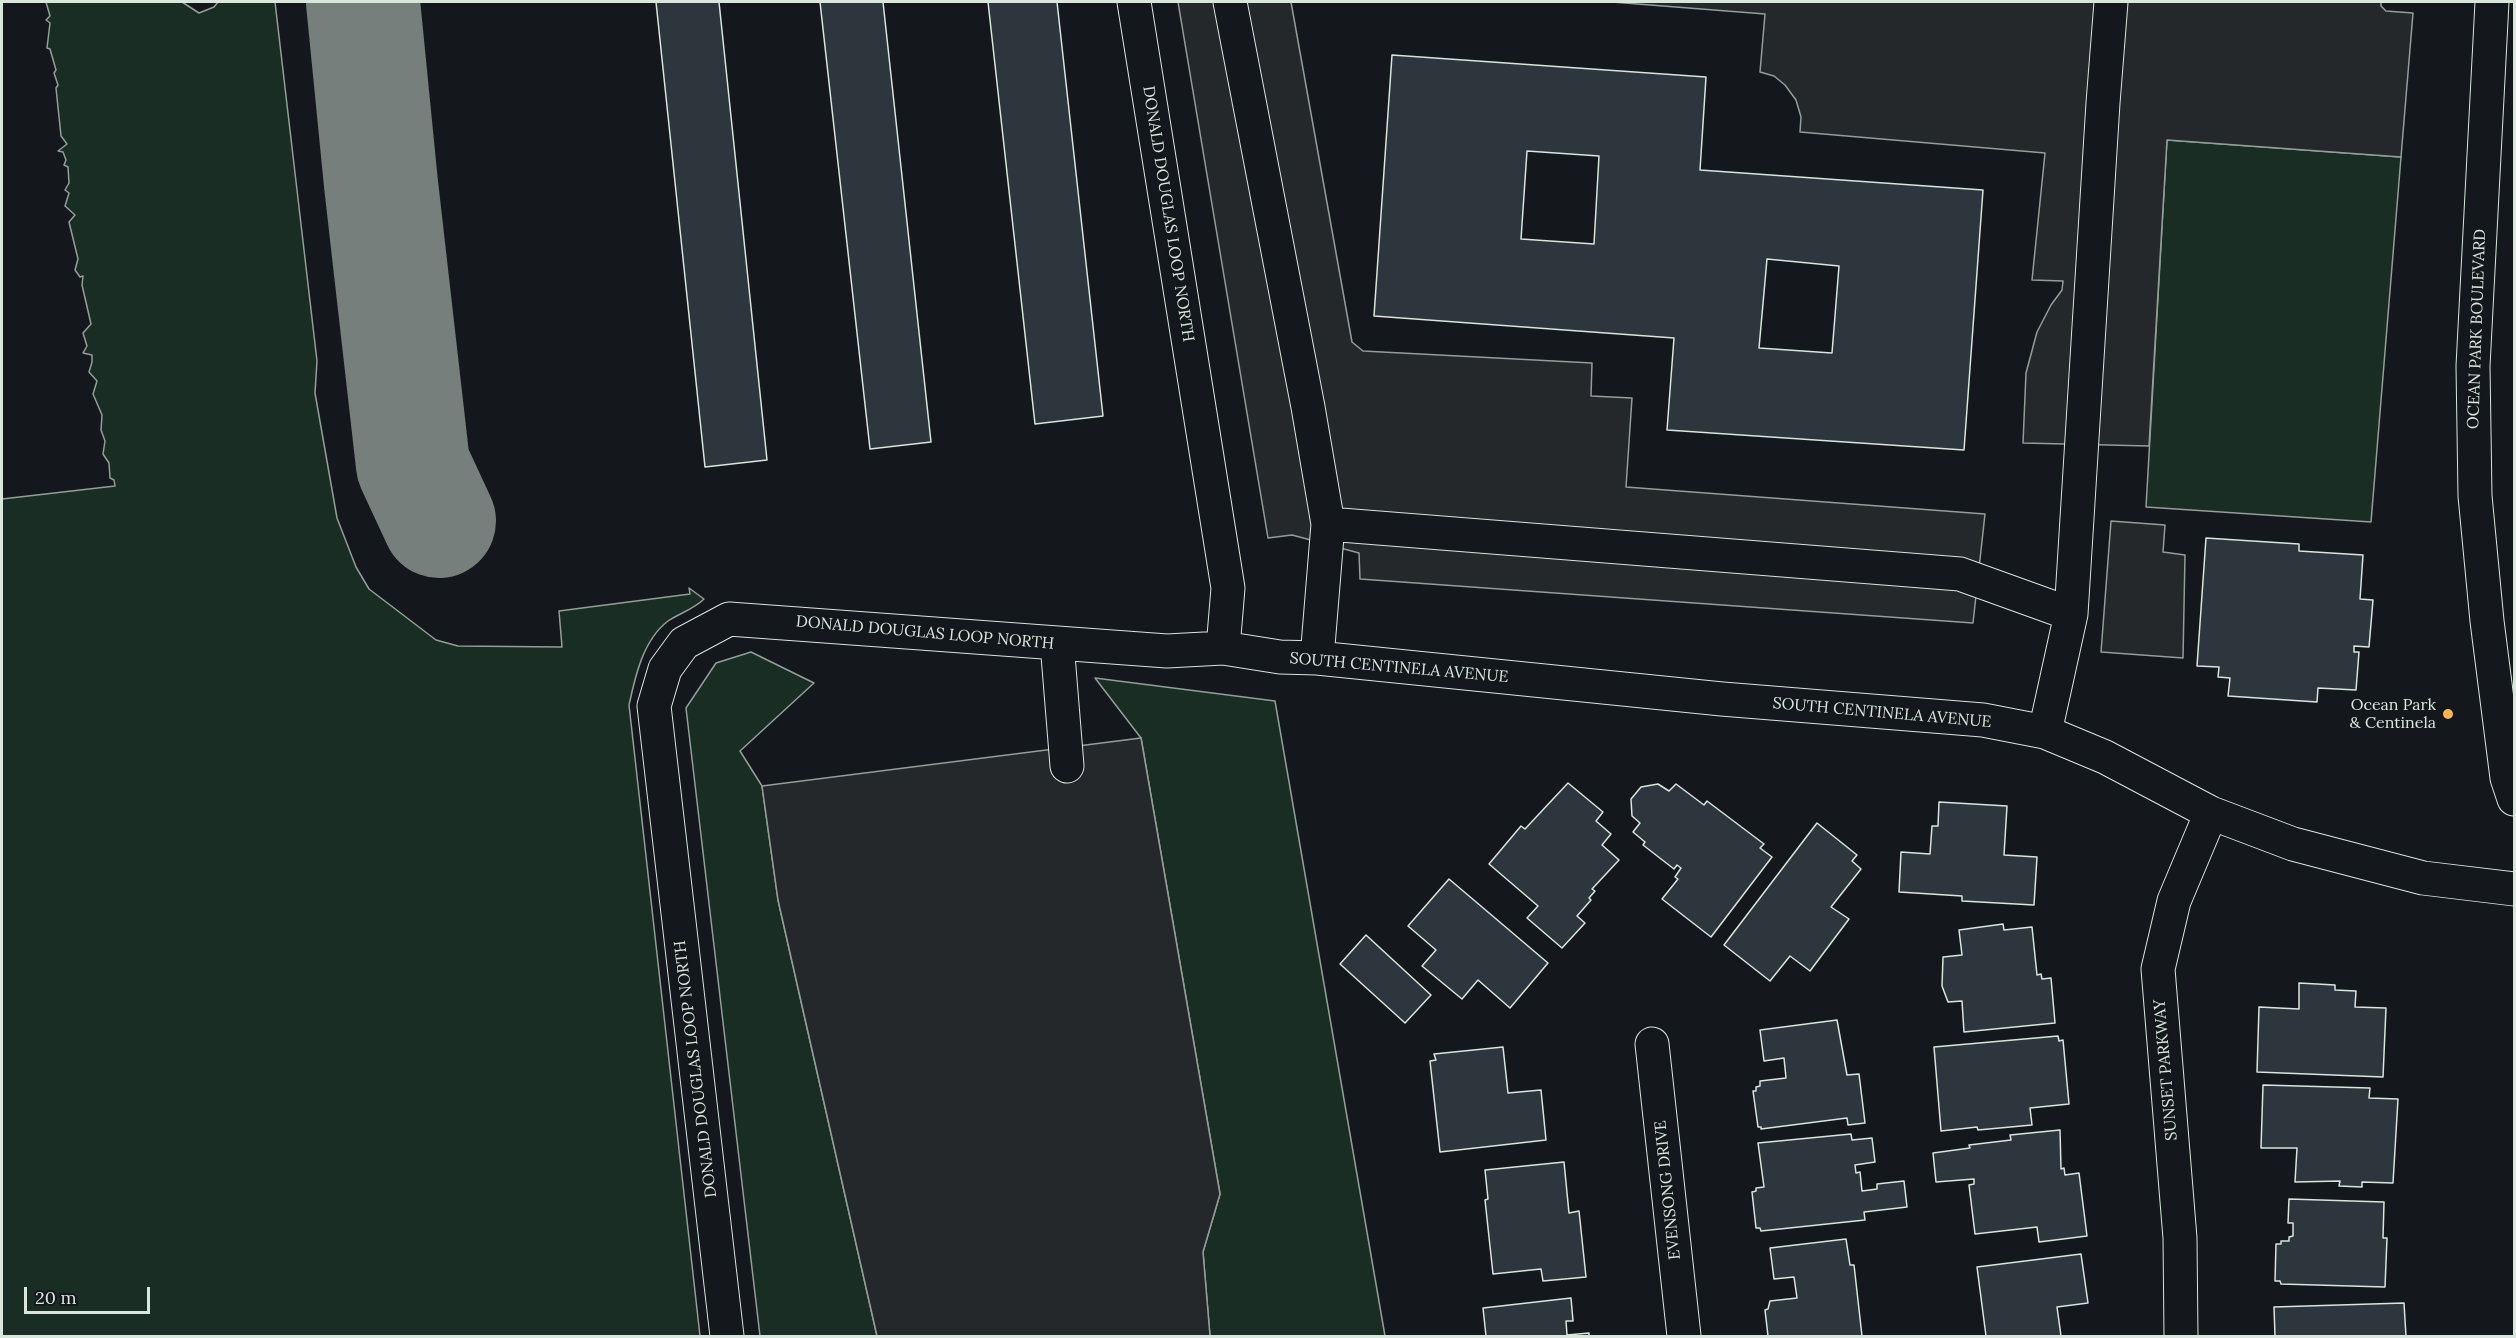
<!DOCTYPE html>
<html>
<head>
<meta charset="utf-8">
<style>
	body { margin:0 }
	#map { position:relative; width:2516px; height:1338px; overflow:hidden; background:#14181c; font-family:Lora,serif }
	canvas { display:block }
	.frame { position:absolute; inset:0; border:3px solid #d8e6dc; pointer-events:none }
	.scale { position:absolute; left:24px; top:1287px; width:126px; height:27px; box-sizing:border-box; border:3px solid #d8e6dc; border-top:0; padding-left:8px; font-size:18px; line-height:21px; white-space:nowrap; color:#d8e6dc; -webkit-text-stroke:4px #14181c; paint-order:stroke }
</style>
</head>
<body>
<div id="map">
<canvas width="2516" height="1338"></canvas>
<div class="frame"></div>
<div class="scale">20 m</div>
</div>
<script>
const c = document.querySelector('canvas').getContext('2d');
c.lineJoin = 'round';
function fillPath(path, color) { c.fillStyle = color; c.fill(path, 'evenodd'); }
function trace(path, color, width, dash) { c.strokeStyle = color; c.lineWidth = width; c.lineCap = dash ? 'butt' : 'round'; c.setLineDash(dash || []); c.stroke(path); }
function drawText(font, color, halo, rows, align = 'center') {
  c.font = font + ' Lora,serif'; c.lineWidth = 4.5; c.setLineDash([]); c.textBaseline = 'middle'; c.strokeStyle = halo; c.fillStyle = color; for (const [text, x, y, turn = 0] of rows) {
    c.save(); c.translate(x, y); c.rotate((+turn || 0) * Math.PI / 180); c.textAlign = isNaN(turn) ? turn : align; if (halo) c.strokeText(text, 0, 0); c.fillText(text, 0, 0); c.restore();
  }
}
const green = new Path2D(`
	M 46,2 L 182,2 L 199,13 L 214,7 L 218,2 L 275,2 L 317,361 L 315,393 L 337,518 L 356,567 L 369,589 L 436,640 L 458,646 L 562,647 L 559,611 L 690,594 L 689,588 L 704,599 C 694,609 680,613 668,621 C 643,640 635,677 629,705 L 700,1336 L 2,1336 L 2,499 L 115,486 L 114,480 L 110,478 L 109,463 L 103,454 L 105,441 L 101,430 L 102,415 L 93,394 L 97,381 L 89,372 L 92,362 L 92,355 L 83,353 L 87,346 L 83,333 L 91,324 L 82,285 L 83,276 L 80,277 L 75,270 L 78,259 L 69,222 L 75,215 L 65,206 L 69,193 L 65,190 L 69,183 L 68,167 L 64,165 L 66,160 L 63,152 L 58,151 L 67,144 L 61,136 L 56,88 L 58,85 L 54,73 L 56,70 L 50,49 L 47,48 L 50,23 L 46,20 L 50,16 Z
	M 2167,140 L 2401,157 L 2371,522 L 2146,507 Z
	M 751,652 L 814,683 L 740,751 L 762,786 L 778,900 L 877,1336 L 760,1336 L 686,708 L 716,663 Z
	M 1095,678 L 1275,701 L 1385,1336 L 1210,1336 L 1203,1252 L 1220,1194 L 1141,738 Z`);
fillPath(green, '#1a2d24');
trace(green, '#939e99', 1.5);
const parking = new Path2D(`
	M 1178,2 L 1291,2 L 1352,342 L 1363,351 L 1592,363 L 1591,396 L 1632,398 L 1626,487 L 1985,514 L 1973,623 L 1360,579 L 1359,553 L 1292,535 L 1268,538 Z
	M 1612,2 L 2381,2 L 2381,6 L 2386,11 L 2413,13 L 2401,157 L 2167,140 L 2149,446 L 2023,443 L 2026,373 L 2037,332 L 2051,305 L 2062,290 L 2063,281 L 2032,280 L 2045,153 L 1800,132 L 1801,117 L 1796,100 L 1785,85 L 1774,76 L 1760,72 L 1765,14 Z
	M 2111,521 L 2165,525 L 2163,552 L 2185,555 L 2183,658 L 2101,652 Z
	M 1141,738 L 1220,1194 L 1203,1252 L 1210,1336 L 877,1336 L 778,900 L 762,786 Z`);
fillPath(parking, '#24282b');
trace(parking, '#939e99', 1.5);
trace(new Path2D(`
	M 363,2 L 381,184 L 413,465 L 439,521`), '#767f7c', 114);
const building = new Path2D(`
	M 656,2 L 719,2 L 767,460 L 705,467 Z
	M 820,2 L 883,2 L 931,442 L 870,449 Z
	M 988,2 L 1057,2 L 1103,416 L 1035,424 Z
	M 1392,55 L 1706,77 L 1700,170 L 1983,190 L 1964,450 L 1667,430 L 1674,338 L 1374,316 ZM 1527,151 L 1599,156 L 1594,244 L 1521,239 ZM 1767,259 L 1839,266 L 1832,353 L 1759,348 Z
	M 2206,538 L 2299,544 L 2299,551 L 2363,555 L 2360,599 L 2373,600 L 2369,647 L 2354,646 L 2354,652 L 2359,652 L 2356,690 L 2318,688 L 2317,702 L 2228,696 L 2230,678 L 2218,677 L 2219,667 L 2197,666 Z
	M 1568,783 L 1603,812 L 1596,821 L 1611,834 L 1602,845 L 1619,860 L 1592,889 L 1595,891 L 1589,898 L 1591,900 L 1577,916 L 1585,923 L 1562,948 L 1527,918 L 1538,906 L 1489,864 L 1521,826 L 1525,829 Z
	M 1658,784 L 1669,791 L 1676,784 L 1704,805 L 1707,801 L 1764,844 L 1760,848 L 1772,857 L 1711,937 L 1662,899 L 1678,879 L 1675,877 L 1681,868 L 1677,865 L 1674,869 L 1643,845 L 1645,842 L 1633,832 L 1640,823 L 1632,816 L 1631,799 L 1641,787 Z
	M 1939,802 L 2007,806 L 2004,855 L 2037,857 L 2034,905 L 1962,901 L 1962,896 L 1899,892 L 1901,852 L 1930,854 L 1932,826 L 1938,826 Z
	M 1817,823 L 1857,855 L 1852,861 L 1861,869 L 1831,907 L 1849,919 L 1810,971 L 1790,956 L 1770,981 L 1724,945 Z
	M 1449,879 L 1548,963 L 1510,1008 L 1478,980 L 1462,999 L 1422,966 L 1436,950 L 1408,926 Z
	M 2003,924 L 2004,930 L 2032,927 L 2037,975 L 2041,974 L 2042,979 L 2051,978 L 2055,1023 L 1964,1032 L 1962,1001 L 1948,1002 L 1942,986 L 1943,957 L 1962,955 L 1959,930 Z
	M 1366,935 L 1431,995 L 1405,1023 L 1340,964 Z
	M 2299,983 L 2335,985 L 2335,990 L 2356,991 L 2355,1007 L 2386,1008 L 2383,1077 L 2257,1072 L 2259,1007 L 2299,1009 Z
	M 1837,1020 L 1847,1075 L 1859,1074 L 1865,1123 L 1848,1125 L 1847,1118 L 1761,1129 L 1761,1127 L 1758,1127 L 1753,1091 L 1756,1091 L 1756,1087 L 1760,1086 L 1760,1081 L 1786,1078 L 1784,1058 L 1764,1061 L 1760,1030 Z
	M 2058,1036 L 2059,1041 L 2063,1040 L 2069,1104 L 2030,1108 L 2032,1125 L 1978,1130 L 1977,1127 L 1941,1131 L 1934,1047 Z
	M 1503,1047 L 1508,1093 L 1541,1090 L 1546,1140 L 1440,1152 L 1430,1061 L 1436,1060 L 1434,1054 Z
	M 2263,1085 L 2370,1088 L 2369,1098 L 2398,1099 L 2393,1183 L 2362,1182 L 2362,1187 L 2339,1186 L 2340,1181 L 2295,1182 L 2297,1148 L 2261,1148 Z
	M 2060,1130 L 2061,1169 L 2064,1168 L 2065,1175 L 2079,1173 L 2087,1236 L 2039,1242 L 2037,1227 L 1975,1234 L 1969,1185 L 1974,1184 L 1974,1179 L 1936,1182 L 1933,1153 L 1970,1148 L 1969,1145 L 2011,1140 L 2010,1135 Z
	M 1851,1134 L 1852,1140 L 1872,1138 L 1875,1162 L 1855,1165 L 1856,1173 L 1860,1172 L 1862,1191 L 1877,1189 L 1877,1184 L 1904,1181 L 1907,1207 L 1864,1212 L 1865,1220 L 1761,1231 L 1760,1228 L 1756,1228 L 1752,1192 L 1756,1191 L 1756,1188 L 1764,1187 L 1758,1143 Z
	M 1564,1162 L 1569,1213 L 1579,1211 L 1586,1277 L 1543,1281 L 1541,1269 L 1493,1274 L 1485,1200 L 1488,1199 L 1485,1170 Z
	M 2289,1199 L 2384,1202 L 2383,1238 L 2387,1238 L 2385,1287 L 2281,1284 L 2280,1281 L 2275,1281 L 2276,1244 L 2281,1244 L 2281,1241 L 2289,1241 L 2289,1237 L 2293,1236 L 2293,1223 L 2288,1223 Z
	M 1846,1239 L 1850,1265 L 1854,1265 L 1862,1336 L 1768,1336 L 1765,1310 L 1768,1309 L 1770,1301 L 1797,1298 L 1794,1277 L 1774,1279 L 1770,1248 Z
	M 2081,1254 L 2088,1303 L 2057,1307 L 2061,1336 L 1986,1336 L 1977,1267 Z
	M 1571,1298 L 1573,1321 L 1566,1321 L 1567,1335 L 1589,1333 L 1589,1336 L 1486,1336 L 1483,1308 Z
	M 2404,1303 L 2406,1336 L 2275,1336 L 2274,1307 Z`);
fillPath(building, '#2c363c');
trace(building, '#d8e6dc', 1.5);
const minor = new Path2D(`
	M 1230,2 L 1308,407 L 1328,524 L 1317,658
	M 2492,2 L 2473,366 L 2475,496 L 2487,621 L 2507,778 L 2514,799
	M 1328,524 L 1960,574 L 2071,614
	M 1057,643 L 1067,766
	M 1223,648 L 1280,657 L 1317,658 L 1722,699 L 1983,720 L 2045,732 L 2105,757 L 2211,813 L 2293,844 L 2423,878 L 2514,889
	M 2045,732 L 2071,614 L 2103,103 L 2111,2
	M 1652,1044 L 1684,1336
	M 727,1336 L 654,706 L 665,669 L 684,643 L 729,619 L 1167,651 L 1223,648 L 1228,588 L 1134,2
	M 2181,1336 L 2180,1238 L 2158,969 L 2174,901 L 2211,813`);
trace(minor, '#d8e6dc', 35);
trace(minor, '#14181c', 33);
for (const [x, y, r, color] of [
	[2448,714,6,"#ffb74d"]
]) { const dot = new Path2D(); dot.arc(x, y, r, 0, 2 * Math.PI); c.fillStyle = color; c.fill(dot); trace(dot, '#14181c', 2); }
drawText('16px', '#d8e6dc', '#14181c', [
	["DONALD DOUGLAS LOOP NORTH",1168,214,81],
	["OCEAN PARK BOULEVARD",2477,329,-88],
	["DONALD DOUGLAS LOOP NORTH",925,633,5],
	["SOUTH CENTINELA AVENUE",1399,668,5],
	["SOUTH CENTINELA AVENUE",1882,713,5],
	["DONALD DOUGLAS LOOP NORTH",696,1069,-97],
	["SUNSET PARKWAY",2166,1070,-95],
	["EVENSONG DRIVE",1668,1190,-96]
]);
drawText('16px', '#d8e6dc', '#14181c', [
	["Ocean Park",2436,705],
	["& Centinela",2436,723]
], 'right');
</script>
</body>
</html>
